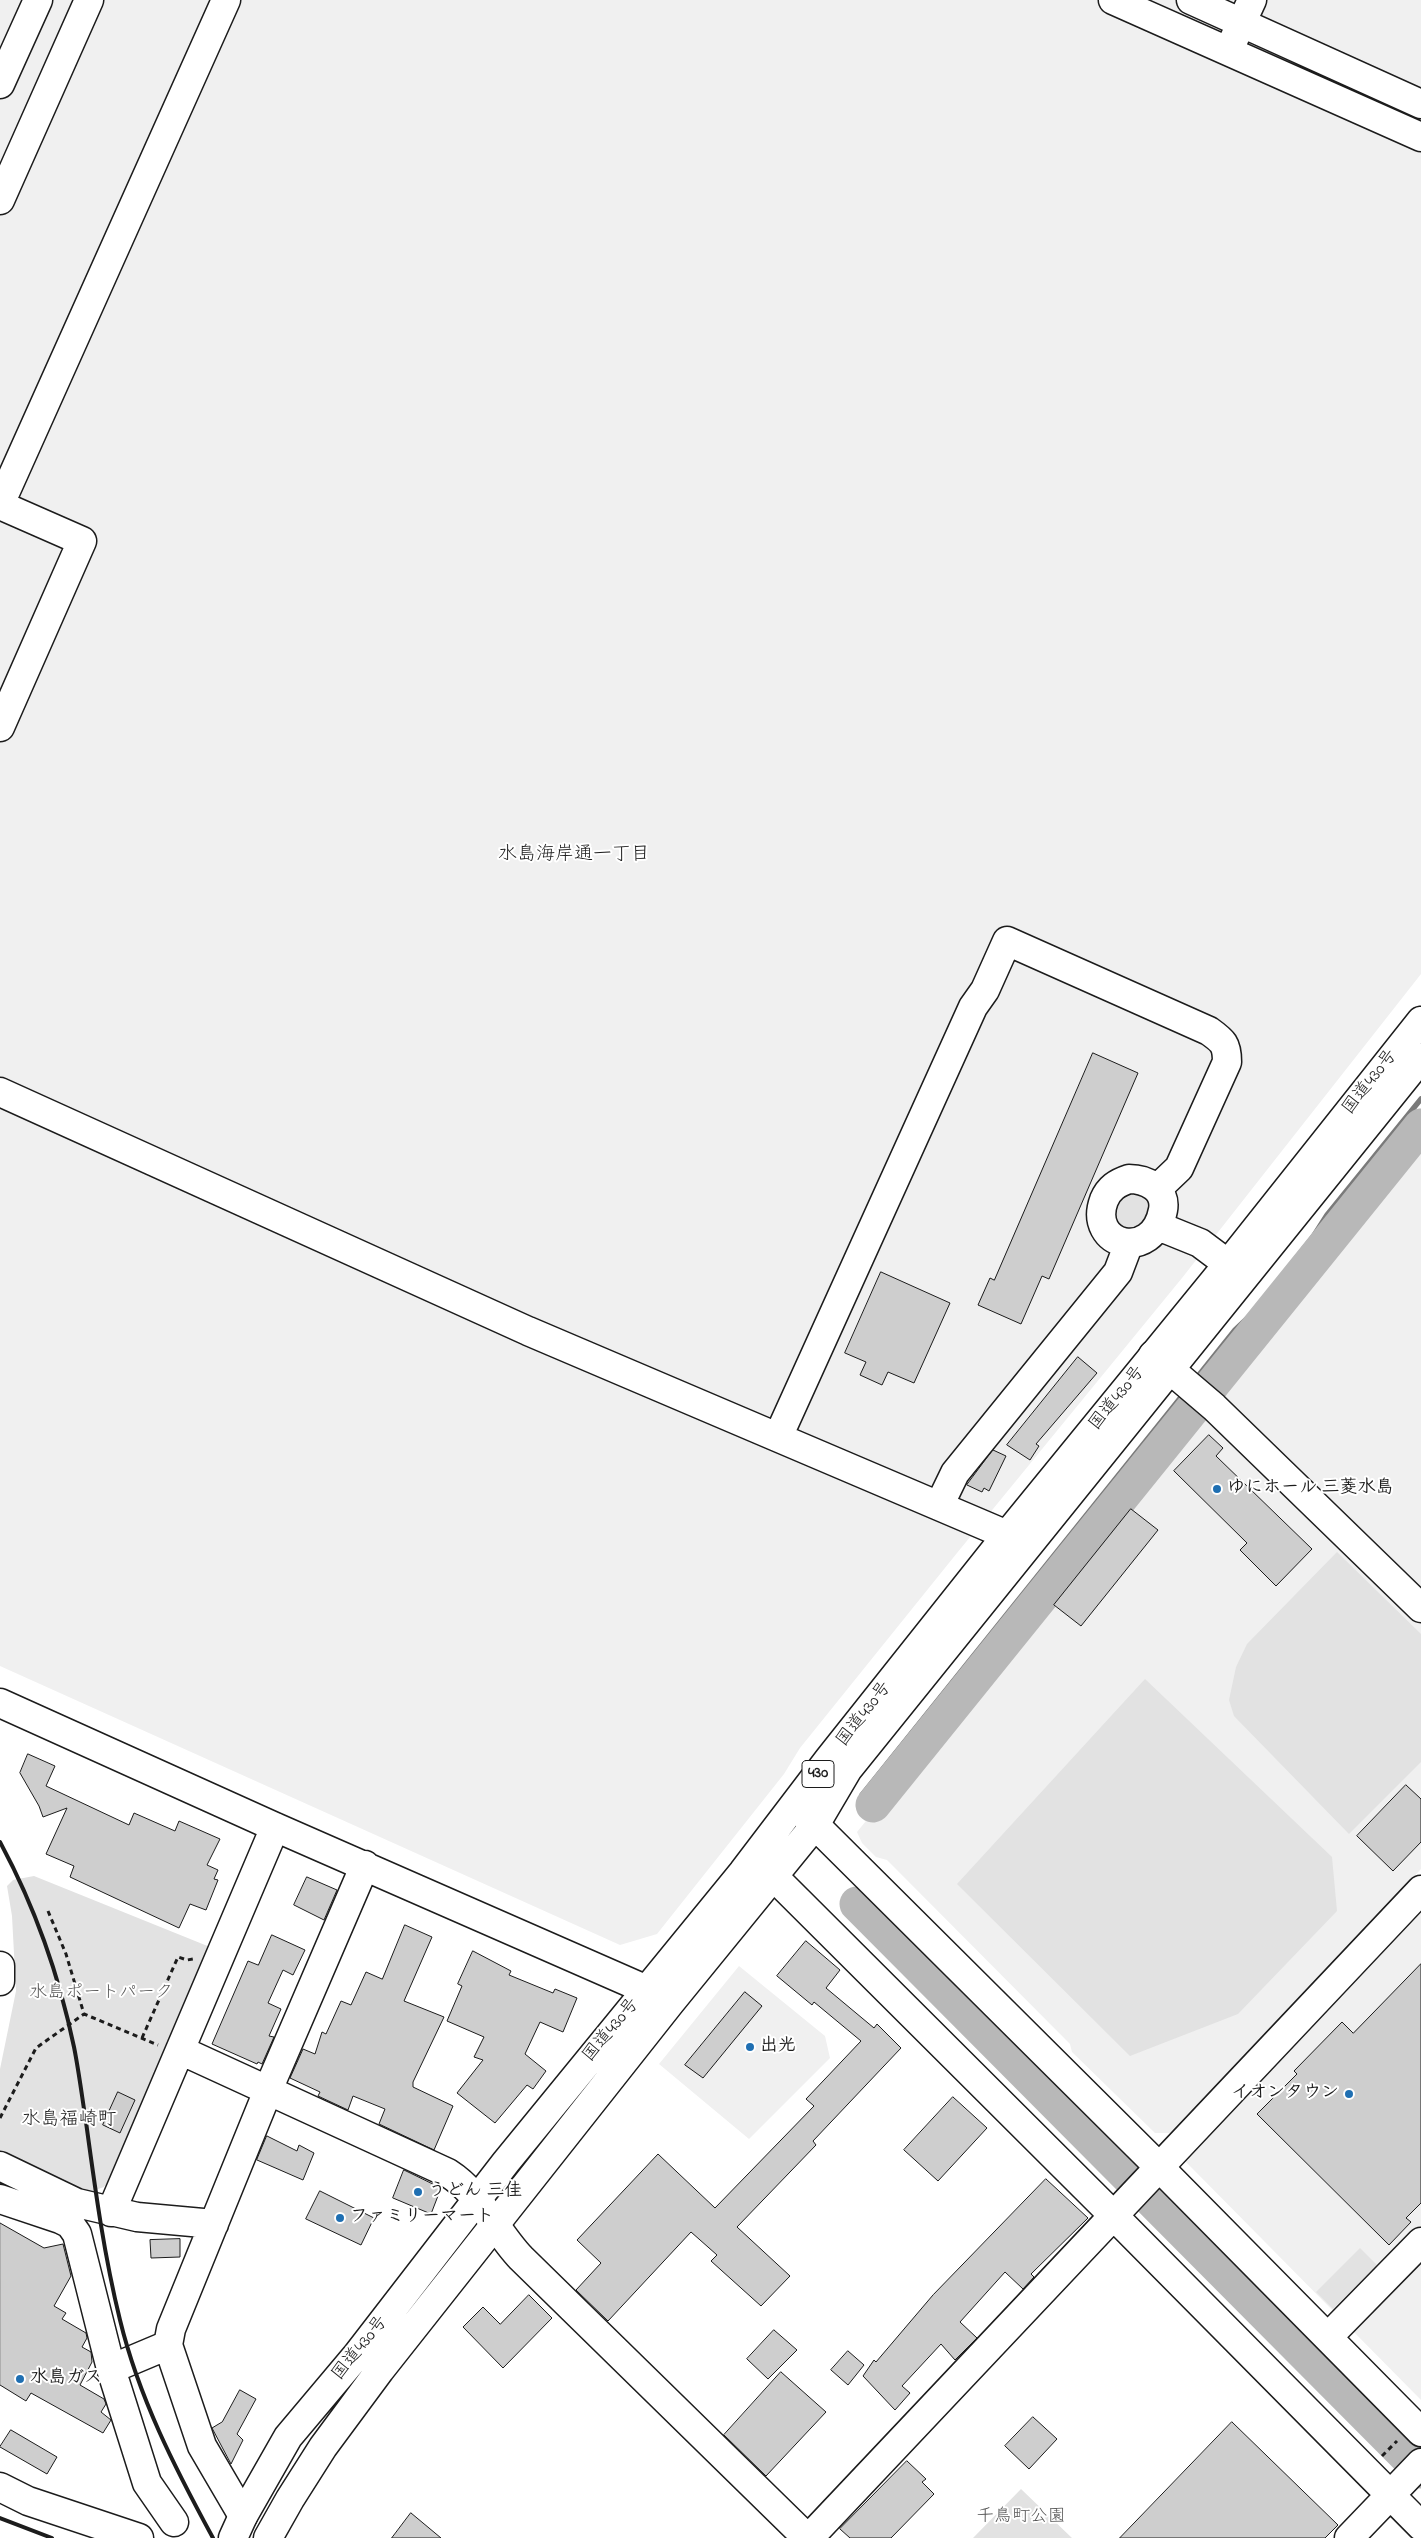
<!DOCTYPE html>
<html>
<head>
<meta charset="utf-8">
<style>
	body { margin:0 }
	canvas { display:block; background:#fff }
</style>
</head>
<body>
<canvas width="1421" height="2538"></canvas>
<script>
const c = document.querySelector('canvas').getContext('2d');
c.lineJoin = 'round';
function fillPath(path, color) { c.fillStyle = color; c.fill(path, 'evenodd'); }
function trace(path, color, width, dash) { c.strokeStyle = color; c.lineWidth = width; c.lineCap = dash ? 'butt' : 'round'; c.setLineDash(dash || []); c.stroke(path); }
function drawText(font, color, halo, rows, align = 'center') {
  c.font = font + ' "Indie Flower","Klee One",sans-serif'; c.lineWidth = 4; c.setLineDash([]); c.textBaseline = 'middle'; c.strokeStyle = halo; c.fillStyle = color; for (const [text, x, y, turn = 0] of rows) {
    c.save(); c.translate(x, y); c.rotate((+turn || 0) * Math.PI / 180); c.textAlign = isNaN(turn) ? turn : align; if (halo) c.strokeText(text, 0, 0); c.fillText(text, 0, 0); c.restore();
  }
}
fillPath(new Path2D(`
	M 0,0 L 1421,0 L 1421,974 L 1182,1278 L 957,1553 L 800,1748 L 784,1774 L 657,1934 L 620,1945 L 0,1666 Z
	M 1421,1141 L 1421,1595 L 1215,1394 Z
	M 1200,1409 L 1421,1622 L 1421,1869 L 1170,2133 L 1155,2133 L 1072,2052 L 1070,2044 L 887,1860 L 876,1857 L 862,1843 L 857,1832 Z
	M 1421,1909 L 1421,2400 L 1185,2161 Z
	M 739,1966 L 825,2036 L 830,2058 L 749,2139 L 659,2064 Z`), '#f0f0f0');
fillPath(new Path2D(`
	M 1129,1189 L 1150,1199 L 1150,1208 L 1143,1226 L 1129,1233 L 1115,1224 C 1115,1207 1116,1200 1129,1189 Z
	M 1337,1552 L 1421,1634 L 1421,1762 L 1349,1834 L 1234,1716 L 1229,1700 L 1236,1667 L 1247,1644 Z
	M 1145,1679 L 1332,1857 L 1337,1911 L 1238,2014 L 1130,2056 L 957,1884 Z
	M 34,1876 L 210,1947 L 114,2175 L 104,2187 L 83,2194 L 0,2153 L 0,2069 L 16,1991 L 12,1916 L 7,1886 L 13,1880 Z
	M 1360,2248 L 1377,2265 L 1333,2309 L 1316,2292 Z
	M 1021,2489 L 1072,2538 L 973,2538 Z`), '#e2e2e2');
trace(new Path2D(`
	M 1195,1380 L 1235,1330 L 1254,1312 L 1313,1237 L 1327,1215 L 1421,1099
	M 862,1795 L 1186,1391
	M 849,1911 L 1126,2191
	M 1136,2201 L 1404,2472`), '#7a7a7a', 5.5);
trace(new Path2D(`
	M 873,1805 L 1421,1126
	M 857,1904 L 1421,2471`), '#b8b8b8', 35);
const building = new Path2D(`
	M 1093,1053 L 1138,1073 L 1049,1279 L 1042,1276 L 1021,1324 L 978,1305 L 990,1278 L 994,1280 Z
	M 881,1272 L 950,1303 L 914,1383 L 888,1372 L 882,1385 L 860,1375 L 866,1362 L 845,1353 Z
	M 1078,1357 L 1097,1373 L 1036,1444 L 1039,1446 L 1030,1460 L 1007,1445 Z
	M 1209,1435 L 1223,1448 L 1216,1456 L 1312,1549 L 1276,1586 L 1240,1550 L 1247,1543 L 1174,1471 Z
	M 993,1450 L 1006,1456 L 989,1491 L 984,1488 L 982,1492 L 967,1485 Z
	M 1131,1509 L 1158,1530 L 1081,1626 L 1054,1605 Z
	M 28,1754 L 55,1766 L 46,1786 L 129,1825 L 134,1813 L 175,1831 L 179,1821 L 220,1839 L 207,1865 L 218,1870 L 214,1879 L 218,1880 L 206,1910 L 190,1904 L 179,1928 L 70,1877 L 74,1866 L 46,1854 L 67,1808 L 43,1817 L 39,1806 L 20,1773 Z
	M 1406,1785 L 1421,1799 L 1421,1842 L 1393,1871 L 1357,1836 Z
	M 307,1877 L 337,1890 L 324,1920 L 294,1905 Z
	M 405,1925 L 432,1937 L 404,2001 L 444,2017 L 413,2082 L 413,2087 L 453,2106 L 434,2150 L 379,2124 L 385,2109 L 353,2096 L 348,2110 L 318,2096 L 320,2092 L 290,2078 L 303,2049 L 315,2054 L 322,2032 L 326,2034 L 341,2001 L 351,2005 L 366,1972 L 382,1979 Z
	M 272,1935 L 305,1950 L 293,1975 L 283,1970 L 268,2003 L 281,2009 L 269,2036 L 274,2037 L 262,2064 L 258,2062 L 257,2064 L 212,2044 L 248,1961 L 258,1965 Z
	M 806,1941 L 840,1970 L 826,1988 L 874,2028 L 877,2024 L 901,2048 L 813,2141 L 816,2145 L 737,2227 L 790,2276 L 761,2306 L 711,2261 L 717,2255 L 691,2232 L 608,2321 L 576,2290 L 601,2263 L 577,2240 L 658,2154 L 715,2208 L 814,2106 L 806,2099 L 861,2041 L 814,2002 L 812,2005 L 777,1976 Z
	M 473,1951 L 511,1971 L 509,1975 L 553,1993 L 555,1989 L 577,1998 L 563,2032 L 540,2022 L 525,2054 L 546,2071 L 533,2089 L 527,2085 L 495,2123 L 457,2093 L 483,2060 L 474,2057 L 484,2037 L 447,2021 L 462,1986 L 458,1984 Z
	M 1421,1964 L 1421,2203 L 1406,2218 L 1411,2222 L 1389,2245 L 1257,2114 L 1297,2074 L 1294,2071 L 1342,2022 L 1353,2033 Z
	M 745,1992 L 762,2006 L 703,2078 L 685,2065 Z
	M 118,2092 L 135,2100 L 120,2133 L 103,2125 Z
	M 953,2097 L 987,2128 L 938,2181 L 904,2150 Z
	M 267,2136 L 297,2151 L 299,2145 L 314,2153 L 303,2180 L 257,2160 Z
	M 404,2170 L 441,2188 L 431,2214 L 393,2198 Z
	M 1046,2179 L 1088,2218 L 1031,2274 L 1034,2277 L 1023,2289 L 1005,2272 L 960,2322 L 977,2338 L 955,2360 L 941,2344 L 902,2386 L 910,2393 L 895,2410 L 863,2376 L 874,2360 L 876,2362 L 933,2295 Z
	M 320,2191 L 374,2218 L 361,2245 L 306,2219 Z
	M 0,2223 L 44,2248 L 63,2244 L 71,2276 L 54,2306 L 66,2313 L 62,2319 L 86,2333 L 87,2338 L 82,2347 L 91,2352 L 92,2362 L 80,2385 L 104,2399 L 106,2404 L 101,2412 L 111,2420 L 103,2433 L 31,2393 L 26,2401 L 0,2385 Z
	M 180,2239 L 180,2257 L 151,2258 L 150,2240 Z
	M 529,2295 L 552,2318 L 503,2368 L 463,2327 L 483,2307 L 500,2324 Z
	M 774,2330 L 797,2350 L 768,2379 L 747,2359 Z
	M 848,2351 L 864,2365 L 848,2385 L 831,2370 Z
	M 781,2372 L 826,2412 L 766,2476 L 724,2435 Z
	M 240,2390 L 256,2399 L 237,2434 L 243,2440 L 231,2464 L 212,2428 L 222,2422 Z
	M 1033,2417 L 1057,2439 L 1029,2469 L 1005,2446 Z
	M 1232,2422 L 1338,2525 L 1325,2538 L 1120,2538 Z
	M 11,2430 L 57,2457 L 47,2474 L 0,2447 Z
	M 907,2461 L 926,2479 L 922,2482 L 934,2494 L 891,2538 L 850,2538 L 840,2529 Z
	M 411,2513 L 441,2538 L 392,2538 Z`);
fillPath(building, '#cecece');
trace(building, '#1c1c1c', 1);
const minor = new Path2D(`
	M 1113,0 L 1421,137
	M 1191,0 L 1421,104
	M 1234,39 L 1252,0
	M 0,84 L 38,0
	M 0,200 L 89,0
	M 0,504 L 226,0
	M 0,505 L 82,541 L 0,727
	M 0,1092 L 528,1331 L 1007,1535 L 1024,1549
	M 1129,1179 C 1146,1179 1167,1189 1163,1210 C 1153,1263 1087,1246 1104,1200 C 1109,1188 1117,1183 1129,1179 Z
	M 1158,1226 L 1200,1243 L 1244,1276
	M 1153,1355 L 1214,1407 L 1421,1608
	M 778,1437 L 973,1007 L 985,990 L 1007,941 L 1209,1031 C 1223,1041 1227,1044 1227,1062 L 1179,1168 L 1157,1189
	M 939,1506 L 955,1473 L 1118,1272 L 1129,1243
	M 0,1703 L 275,1827 L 647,1990 L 666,2001
	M 799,1809 L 1160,2168 L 1421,2432
	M 757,1860 L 1102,2204 L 1421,2526
	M 0,1966 L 0,1981
	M 180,2050 L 448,2173 C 481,2194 495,2231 521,2258 L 807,2538
	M 0,2166 L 77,2203 L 137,2217 L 214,2224
	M 0,2199 L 60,2219 L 70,2224 L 77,2234 L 111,2369 L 168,2345
	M 111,2212 L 275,1827
	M 1328,2337 L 1421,2242
	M 111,2369 L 147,2483 L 174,2522
	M 243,2516 L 202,2446 L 168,2345 L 171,2329 L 274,2076 L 365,1865
	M 809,2538 L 1421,1890
	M 1349,2538 L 1421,2463`);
const major = new Path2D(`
	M 0,2487 L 28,2501 L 139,2538`);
const highway = new Path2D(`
	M 233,2538 L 243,2516 L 288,2437 L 357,2355 L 506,2162 L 743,1872 L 829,1759 L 1007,1535 L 1228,1264 L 1421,1021
	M 268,2538 L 290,2499 L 323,2447 L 380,2370 L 670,2003 L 815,1825 L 848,1769 L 1421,1058`);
trace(minor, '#1c1c1c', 31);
trace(major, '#1c1c1c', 31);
trace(highway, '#1c1c1c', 31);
trace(new Path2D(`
	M 48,1911 L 66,1954 L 84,2014 L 158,2045
	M 142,2038 L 178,1957 L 187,1960 L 193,1959
	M 0,2118 L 36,2048 L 84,2014
	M 1382,2456 L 1397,2441`), '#1c1c1c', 3, [5, 4]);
trace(minor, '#fff', 28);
trace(major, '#fff', 28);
trace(highway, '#fff', 28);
trace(new Path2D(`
	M 0,1842 C 35,1907 59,1975 74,2047 C 79,2072 82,2097 86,2122 C 95,2188 104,2255 120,2320 C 139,2398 175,2468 213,2538
	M 0,2518 L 52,2538`), '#1c1c1c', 4);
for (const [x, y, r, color] of [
	[1217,1489,5,"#1f6fb2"],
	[750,2047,5,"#1f6fb2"],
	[1349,2094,5,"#1f6fb2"],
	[418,2192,5,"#1f6fb2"],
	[340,2218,5,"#1f6fb2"],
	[20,2379,5,"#1f6fb2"]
]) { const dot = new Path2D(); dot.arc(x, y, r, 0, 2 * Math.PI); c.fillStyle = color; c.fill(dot); trace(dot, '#fff', 2); }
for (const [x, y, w] of [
	[818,1774,32]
]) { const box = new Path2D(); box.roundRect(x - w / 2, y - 13.5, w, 27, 4); c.fillStyle = '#fff'; c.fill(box); trace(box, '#1c1c1c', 1); }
drawText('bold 16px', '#1c1c1c', null, [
	["430",818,1774]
]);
drawText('18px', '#1c1c1c', '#fff', [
	["国道430号",1371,1083,-52],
	["国道430号",1118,1399,-51],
	["国道430号",865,1715,-52],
	["国道430号",612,2031,-50],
	["国道430号",361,2349,-51]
]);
drawText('bold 18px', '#1c1c1c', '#fff', [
	["ゆにホール 三菱水島",1227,1489],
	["出光",760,2047],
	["イオンタウン",1339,2094,"right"],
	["うどん 三佳",428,2192],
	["ファミリーマート",350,2218],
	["水島ガス",30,2379]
], 'left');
drawText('18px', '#575757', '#fff', [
	["水島ポートパーク",101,1994],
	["千鳥町公園",1021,2518]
]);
drawText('19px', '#1c1c1c', '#fff', [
	["水島海岸通一丁目",574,856],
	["水島福崎町",69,2121]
]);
</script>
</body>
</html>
